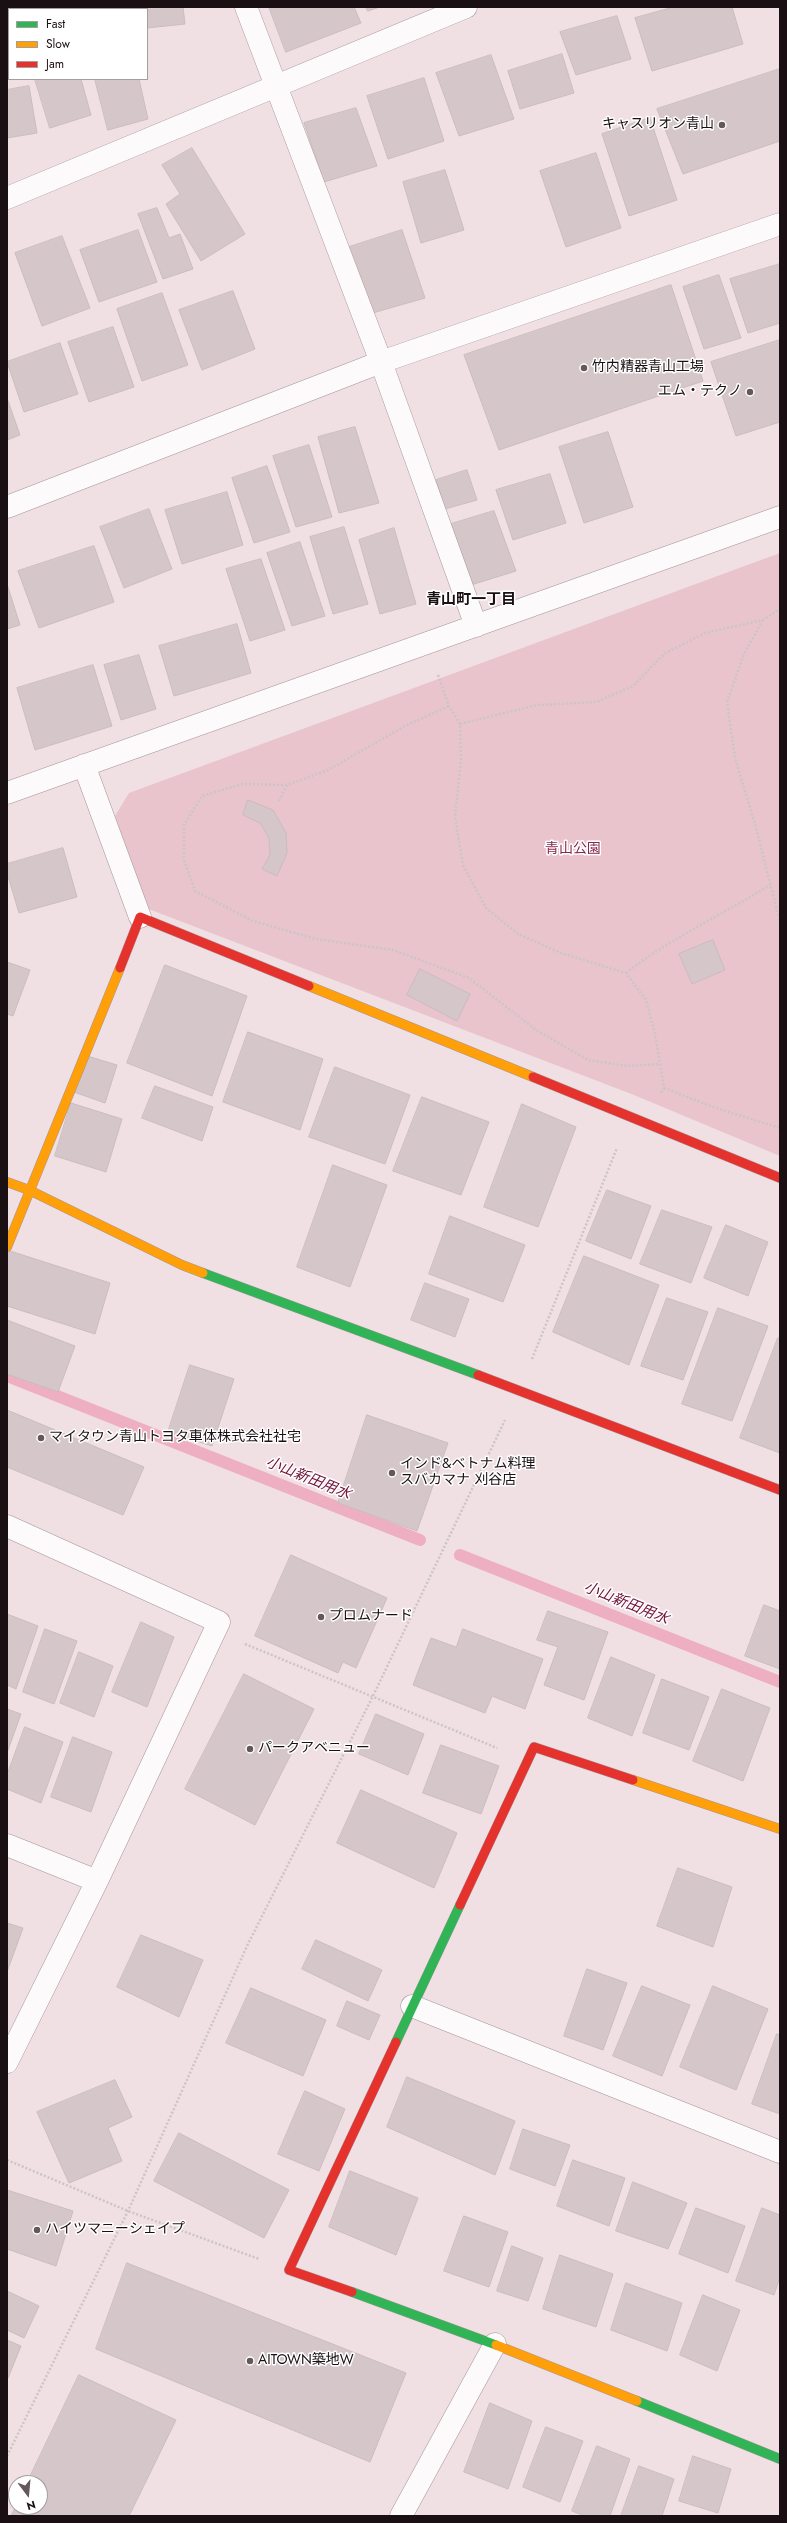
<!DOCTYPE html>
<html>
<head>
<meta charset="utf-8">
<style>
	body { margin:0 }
	#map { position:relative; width:787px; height:2523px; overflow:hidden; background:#f0dfe3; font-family:Jost,sans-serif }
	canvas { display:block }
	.frame { position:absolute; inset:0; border:8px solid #1a0f12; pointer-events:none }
	.legend { position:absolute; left:8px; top:8px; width:140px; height:72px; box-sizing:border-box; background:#fff; border:1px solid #a39fa0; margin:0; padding:5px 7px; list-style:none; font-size:12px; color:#1a0f12 }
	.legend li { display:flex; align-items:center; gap:8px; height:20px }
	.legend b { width:20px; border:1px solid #a39fa0 }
	.north { position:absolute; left:8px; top:2475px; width:40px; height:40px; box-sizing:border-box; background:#fff; border:1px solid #a39fa0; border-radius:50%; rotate:164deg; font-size:11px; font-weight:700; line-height:16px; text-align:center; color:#1a0f12 }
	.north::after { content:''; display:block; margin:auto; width:14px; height:18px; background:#65585b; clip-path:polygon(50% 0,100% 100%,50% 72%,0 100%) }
</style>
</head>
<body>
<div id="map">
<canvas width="787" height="2523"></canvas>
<div class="frame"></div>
<ul class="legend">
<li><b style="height:5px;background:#30b455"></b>Fast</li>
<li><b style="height:5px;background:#ff9f0a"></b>Slow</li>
<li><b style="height:5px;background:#e5322d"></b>Jam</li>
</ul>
<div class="north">N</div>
</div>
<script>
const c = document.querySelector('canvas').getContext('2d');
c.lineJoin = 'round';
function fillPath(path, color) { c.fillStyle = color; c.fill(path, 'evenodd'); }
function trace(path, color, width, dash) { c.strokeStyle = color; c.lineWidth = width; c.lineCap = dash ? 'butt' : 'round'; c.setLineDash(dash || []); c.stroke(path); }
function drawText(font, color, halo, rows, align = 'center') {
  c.font = font + ' Jost,"Noto Sans JP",sans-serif'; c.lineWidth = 3; c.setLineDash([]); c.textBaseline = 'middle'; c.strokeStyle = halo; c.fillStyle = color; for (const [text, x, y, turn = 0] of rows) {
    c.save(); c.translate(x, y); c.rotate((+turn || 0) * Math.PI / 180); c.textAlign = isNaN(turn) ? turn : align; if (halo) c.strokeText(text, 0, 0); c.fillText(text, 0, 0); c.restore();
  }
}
fillPath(new Path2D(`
	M 780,553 L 780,1156 L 634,1095 L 146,908 L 115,816 L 129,793 Z`), '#e9c4cd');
trace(new Path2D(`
	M 7,1376 L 420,1540
	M 460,1555 L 780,1682`), '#edafc1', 12);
const building = new Path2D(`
	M 8,7 L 64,7 L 65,9 L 9,9 L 9,12 Z
	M 79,7 L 133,7 L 133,9 L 79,9 Z
	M 142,7 L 183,7 L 185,24 L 147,28 L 147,9 Z
	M 269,7 L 354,7 L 361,23 L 286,52 Z
	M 366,7 L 380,7 L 368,11 Z
	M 674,7 L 732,7 L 743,44 L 652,71 L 635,18 Z
	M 617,16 L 631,59 L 576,75 L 560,32 Z
	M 562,54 L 574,93 L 520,109 L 508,71 Z
	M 491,55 L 514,119 L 459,136 L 436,73 Z
	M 780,69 L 780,141 L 683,174 L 657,109 Z
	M 424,78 L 444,141 L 388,159 L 367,96 Z
	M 35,79 L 81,79 L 91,115 L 50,128 Z
	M 95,79 L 139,79 L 148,119 L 108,130 Z
	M 29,86 L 37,133 L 7,138 L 7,90 Z
	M 356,108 L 377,166 L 324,182 L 304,123 Z
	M 650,118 L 677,200 L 629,216 L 602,134 Z
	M 192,148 L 245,234 L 201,261 L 166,204 L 180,194 L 162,165 Z
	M 596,153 L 621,228 L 566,247 L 540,171 Z
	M 445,170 L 464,230 L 421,243 L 403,182 Z
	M 157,208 L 169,238 L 180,234 L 193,269 L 163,279 L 138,214 Z
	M 138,230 L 157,282 L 99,302 L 80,250 Z
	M 402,230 L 425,298 L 369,314 L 346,248 Z
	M 62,236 L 90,308 L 42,326 L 15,253 Z
	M 780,264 L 780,323 L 748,333 L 730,279 Z
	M 719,275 L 741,338 L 704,349 L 683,287 Z
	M 671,285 L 703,381 L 499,450 L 464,355 Z
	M 233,291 L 255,349 L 202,370 L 179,310 Z
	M 162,293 L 188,365 L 142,381 L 117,309 Z
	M 113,327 L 134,387 L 89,402 L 68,342 Z
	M 780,340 L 780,422 L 736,436 L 711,362 Z
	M 60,343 L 78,394 L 24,412 L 7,362 Z
	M 7,398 L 20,435 L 7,440 Z
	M 355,427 L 379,503 L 339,513 L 318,437 Z
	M 608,432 L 633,507 L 584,523 L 559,447 Z
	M 309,445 L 332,517 L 296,527 L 273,456 Z
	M 267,466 L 290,532 L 254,543 L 232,478 Z
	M 467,470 L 477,500 L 445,509 L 436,480 Z
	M 550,474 L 566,523 L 513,540 L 496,490 Z
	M 227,492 L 243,545 L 182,564 L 165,510 Z
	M 149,509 L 172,569 L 124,588 L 100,527 Z
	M 494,511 L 516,571 L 471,585 L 451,524 Z
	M 344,527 L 368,604 L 333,614 L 310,537 Z
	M 394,528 L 416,604 L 380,614 L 359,540 Z
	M 300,542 L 325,616 L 292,626 L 267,553 Z
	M 94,546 L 114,602 L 39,628 L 18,571 Z
	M 261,559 L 285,630 L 250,641 L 226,569 Z
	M 7,584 L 20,625 L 7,629 Z
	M 237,624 L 251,673 L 174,696 L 159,646 Z
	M 139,655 L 156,709 L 121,720 L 104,665 Z
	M 93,665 L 112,726 L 35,750 L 17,688 Z
	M 248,800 L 273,810 L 286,833 L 287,853 L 277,876 L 262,869 L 270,855 L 269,838 L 260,823 L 243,815 Z
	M 63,848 L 77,897 L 19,913 L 7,873 L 7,864 Z
	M 713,940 L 725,970 L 692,984 L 679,954 Z
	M 7,962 L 30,970 L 13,1016 L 7,1014 Z
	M 165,965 L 247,996 L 212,1096 L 127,1063 Z
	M 420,969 L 470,994 L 457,1021 L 407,995 Z
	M 248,1032 L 323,1059 L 300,1130 L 223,1102 Z
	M 84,1055 L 117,1065 L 105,1103 L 71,1091 Z
	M 335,1067 L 410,1095 L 385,1164 L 309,1137 Z
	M 155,1086 L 213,1107 L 202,1141 L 142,1118 Z
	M 422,1097 L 489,1122 L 461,1195 L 393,1171 Z
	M 71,1103 L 122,1119 L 106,1172 L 55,1156 Z
	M 522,1104 L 576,1127 L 538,1227 L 484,1207 Z
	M 333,1165 L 387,1185 L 350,1287 L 297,1267 Z
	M 607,1190 L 651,1206 L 631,1259 L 586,1241 Z
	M 662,1210 L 712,1227 L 691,1283 L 640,1264 Z
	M 450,1216 L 525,1245 L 503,1302 L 429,1274 Z
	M 726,1225 L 768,1242 L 748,1296 L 704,1278 Z
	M 7,1250 L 110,1283 L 95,1334 L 7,1306 Z
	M 584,1256 L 659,1285 L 629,1365 L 553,1332 Z
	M 425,1283 L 469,1299 L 455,1337 L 411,1320 Z
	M 667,1298 L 708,1312 L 683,1380 L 641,1366 Z
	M 718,1308 L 768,1326 L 732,1421 L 682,1404 Z
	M 7,1320 L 75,1346 L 58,1392 L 7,1374 Z
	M 778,1338 L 780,1338 L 780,1453 L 740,1438 Z
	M 190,1365 L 234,1379 L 212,1446 L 168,1432 Z
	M 7,1410 L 144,1467 L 123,1515 L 7,1467 Z
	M 367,1415 L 448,1443 L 417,1531 L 338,1503 Z
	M 291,1555 L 387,1598 L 356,1668 L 343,1662 L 338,1673 L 255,1636 Z
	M 764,1605 L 780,1611 L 780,1669 L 745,1656 Z
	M 548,1611 L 608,1632 L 584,1700 L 544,1685 L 558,1647 L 537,1640 Z
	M 7,1614 L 38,1626 L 16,1689 L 7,1685 Z
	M 141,1622 L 174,1637 L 147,1707 L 112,1692 Z
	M 45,1629 L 77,1641 L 54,1704 L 23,1692 Z
	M 463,1629 L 543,1659 L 525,1709 L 492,1696 L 485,1713 L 413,1685 L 431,1638 L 456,1647 Z
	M 79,1652 L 113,1666 L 94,1717 L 60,1703 Z
	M 611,1657 L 655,1675 L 632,1736 L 588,1718 Z
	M 244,1674 L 314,1709 L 255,1825 L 185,1789 Z
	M 662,1679 L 709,1697 L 689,1750 L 643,1733 Z
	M 722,1689 L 770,1708 L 743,1781 L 693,1761 Z
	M 7,1709 L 21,1714 L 7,1753 Z
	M 376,1714 L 424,1734 L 408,1775 L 359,1754 Z
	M 25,1727 L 63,1742 L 41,1803 L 7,1789 L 7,1775 Z
	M 73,1737 L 112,1752 L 91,1812 L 51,1797 Z
	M 441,1745 L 499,1766 L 481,1814 L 423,1793 Z
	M 361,1790 L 457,1833 L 434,1888 L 337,1843 Z
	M 678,1868 L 732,1887 L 713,1947 L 657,1926 Z
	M 7,1923 L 23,1928 L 7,1972 Z
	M 141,1935 L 203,1960 L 179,2017 L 117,1987 Z
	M 316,1940 L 382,1970 L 368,2001 L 302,1969 Z
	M 587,1969 L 627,1983 L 603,2050 L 564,2036 Z
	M 642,1986 L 690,2005 L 662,2076 L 613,2056 Z
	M 713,1986 L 768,2009 L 736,2090 L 680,2067 Z
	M 251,1988 L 326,2020 L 303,2076 L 226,2043 Z
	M 347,2001 L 380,2015 L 369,2040 L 337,2026 Z
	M 777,2034 L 780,2035 L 780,2114 L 752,2104 Z
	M 407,2077 L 515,2121 L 495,2175 L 387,2127 Z
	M 115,2080 L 132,2117 L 108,2128 L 122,2161 L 69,2183 L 37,2112 Z
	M 305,2091 L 345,2109 L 319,2171 L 278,2154 Z
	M 523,2129 L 570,2145 L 555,2186 L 510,2169 Z
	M 179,2133 L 289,2190 L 264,2238 L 154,2181 Z
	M 573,2160 L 625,2178 L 609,2226 L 557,2206 Z
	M 350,2171 L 418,2198 L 396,2255 L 329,2227 Z
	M 633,2182 L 687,2203 L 668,2249 L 616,2231 Z
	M 7,2190 L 73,2211 L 56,2266 L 7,2249 Z
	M 696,2208 L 745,2226 L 728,2273 L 679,2254 Z
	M 762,2208 L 780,2215 L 780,2277 L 774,2295 L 736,2281 Z
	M 464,2216 L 508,2232 L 489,2287 L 444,2271 Z
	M 512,2246 L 543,2258 L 528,2301 L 497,2291 Z
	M 560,2255 L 613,2274 L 596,2327 L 543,2309 Z
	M 127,2263 L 406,2373 L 370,2462 L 96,2349 Z
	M 626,2283 L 682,2303 L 667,2351 L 611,2330 Z
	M 7,2291 L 39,2306 L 24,2338 L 7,2330 Z
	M 703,2295 L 740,2310 L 717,2371 L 680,2355 Z
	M 7,2340 L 21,2346 L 8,2378 L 7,2378 Z
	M 79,2375 L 176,2420 L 129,2516 L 11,2516 L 16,2506 L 40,2507 L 40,2483 L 27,2483 Z
	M 490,2403 L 532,2421 L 508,2489 L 464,2472 Z
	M 546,2427 L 583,2441 L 560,2502 L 523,2487 Z
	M 597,2446 L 630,2459 L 610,2516 L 585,2516 L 572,2511 Z
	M 693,2456 L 731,2469 L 718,2513 L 679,2501 Z
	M 639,2466 L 674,2479 L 662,2516 L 621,2516 Z`);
fillPath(building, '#d4c6c9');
trace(building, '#cabcbf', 1);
const street = new Path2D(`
	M 246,7 L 381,362 L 476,626
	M 7,198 L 466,7
	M 7,507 L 381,362 L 780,224
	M 84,765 L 140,917
	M 7,793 L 780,517
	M 7,1526 L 219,1622 L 97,1881 L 7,2062
	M 7,1845 L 97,1881
	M 412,2006 L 780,2152
	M 401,2516 L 495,2344`);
const fast = new Path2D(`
	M 203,1273 L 478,1375
	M 396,2042 L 460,1905
	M 352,2292 L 496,2345
	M 637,2401 L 780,2459`);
const slow = new Path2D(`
	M 309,986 L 533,1077
	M 7,1182 L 29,1190 L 182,1265 L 203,1273
	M 7,1247 L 120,968
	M 633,1780 L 780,1829
	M 496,2345 L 637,2401`);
const jam = new Path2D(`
	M 120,968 L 140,917 L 309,986
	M 533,1077 L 780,1178
	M 478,1375 L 780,1490
	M 460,1905 L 534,1747 L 633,1780
	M 352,2292 L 289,2270 L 396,2042`);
trace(street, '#a4969a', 23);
trace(fast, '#a4969a', 10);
trace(slow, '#a4969a', 10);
trace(jam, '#a4969a', 10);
trace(new Path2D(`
	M 763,620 L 744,654 L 727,702 L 735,758 L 755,824 L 780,922
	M 438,675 L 449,706 L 460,724 L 461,759 L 455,817 L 463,865 L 486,908 L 518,934 L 561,953 L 626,973 L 646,1000 L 655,1034 L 664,1088 L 661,1093
	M 460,724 L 538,705 L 596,702 L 633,686 L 664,654 L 705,633 L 763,620 L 780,609
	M 287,785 L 243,784 L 202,796 L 184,825 L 184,860 L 195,891 L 253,921 L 316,939 L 393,950 L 469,978 L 536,1030 L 588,1060 L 627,1066 L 659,1064
	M 279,801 L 287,785 L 328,770 L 405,726 L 449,706
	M 626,973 C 671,938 722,915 770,885
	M 664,1088 L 716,1108 L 780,1128
	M 532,1359 L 617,1148
	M 245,1644 L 497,1748
	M 7,2160 L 128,2211 L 259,2259
	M 7,2456 L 128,2211 L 247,1946 L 373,1696 L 505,1420`), '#cbc5c6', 2.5, [2, 2]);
trace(street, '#fdfafb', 22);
trace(fast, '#30b455', 9);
trace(slow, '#ff9f0a', 9);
trace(jam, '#e5322d', 9);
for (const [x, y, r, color] of [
	[722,125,4,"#65585b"],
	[584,368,4,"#65585b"],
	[750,392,4,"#65585b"],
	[41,1438,4,"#65585b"],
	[392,1473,4,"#65585b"],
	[321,1617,4,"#65585b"],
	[250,1749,4,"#65585b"],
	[37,2230,4,"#65585b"],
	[250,2361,4,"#65585b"]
]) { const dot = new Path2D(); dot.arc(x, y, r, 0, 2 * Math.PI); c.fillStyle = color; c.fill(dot); trace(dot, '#fff', 1.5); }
drawText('14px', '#1a0f12', '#fff', [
	["キャスリオン青山",714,125,"right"],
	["竹内精器青山工場",592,368],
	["エム・テクノ",742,392,"right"],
	["マイタウン青山トヨタ車体株式会社社宅",49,1438],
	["インド&ベトナム料理",400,1465],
	["スバカマナ 刈谷店",400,1481],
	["プロムナード",329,1617],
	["パークアベニュー",258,1749],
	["ハイツマニーシェイプ",45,2230],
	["AITOWN築地W",258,2361]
], 'left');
drawText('14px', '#85284c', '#fff', [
	["青山公園",573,850]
]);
drawText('bold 15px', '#1a0f12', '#fff', [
	["青山町一丁目",471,600]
]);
drawText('italic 15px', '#74163d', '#fff', [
	["小山新田用水",308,1479,22],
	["小山新田用水",626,1604,22]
]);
</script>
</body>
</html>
